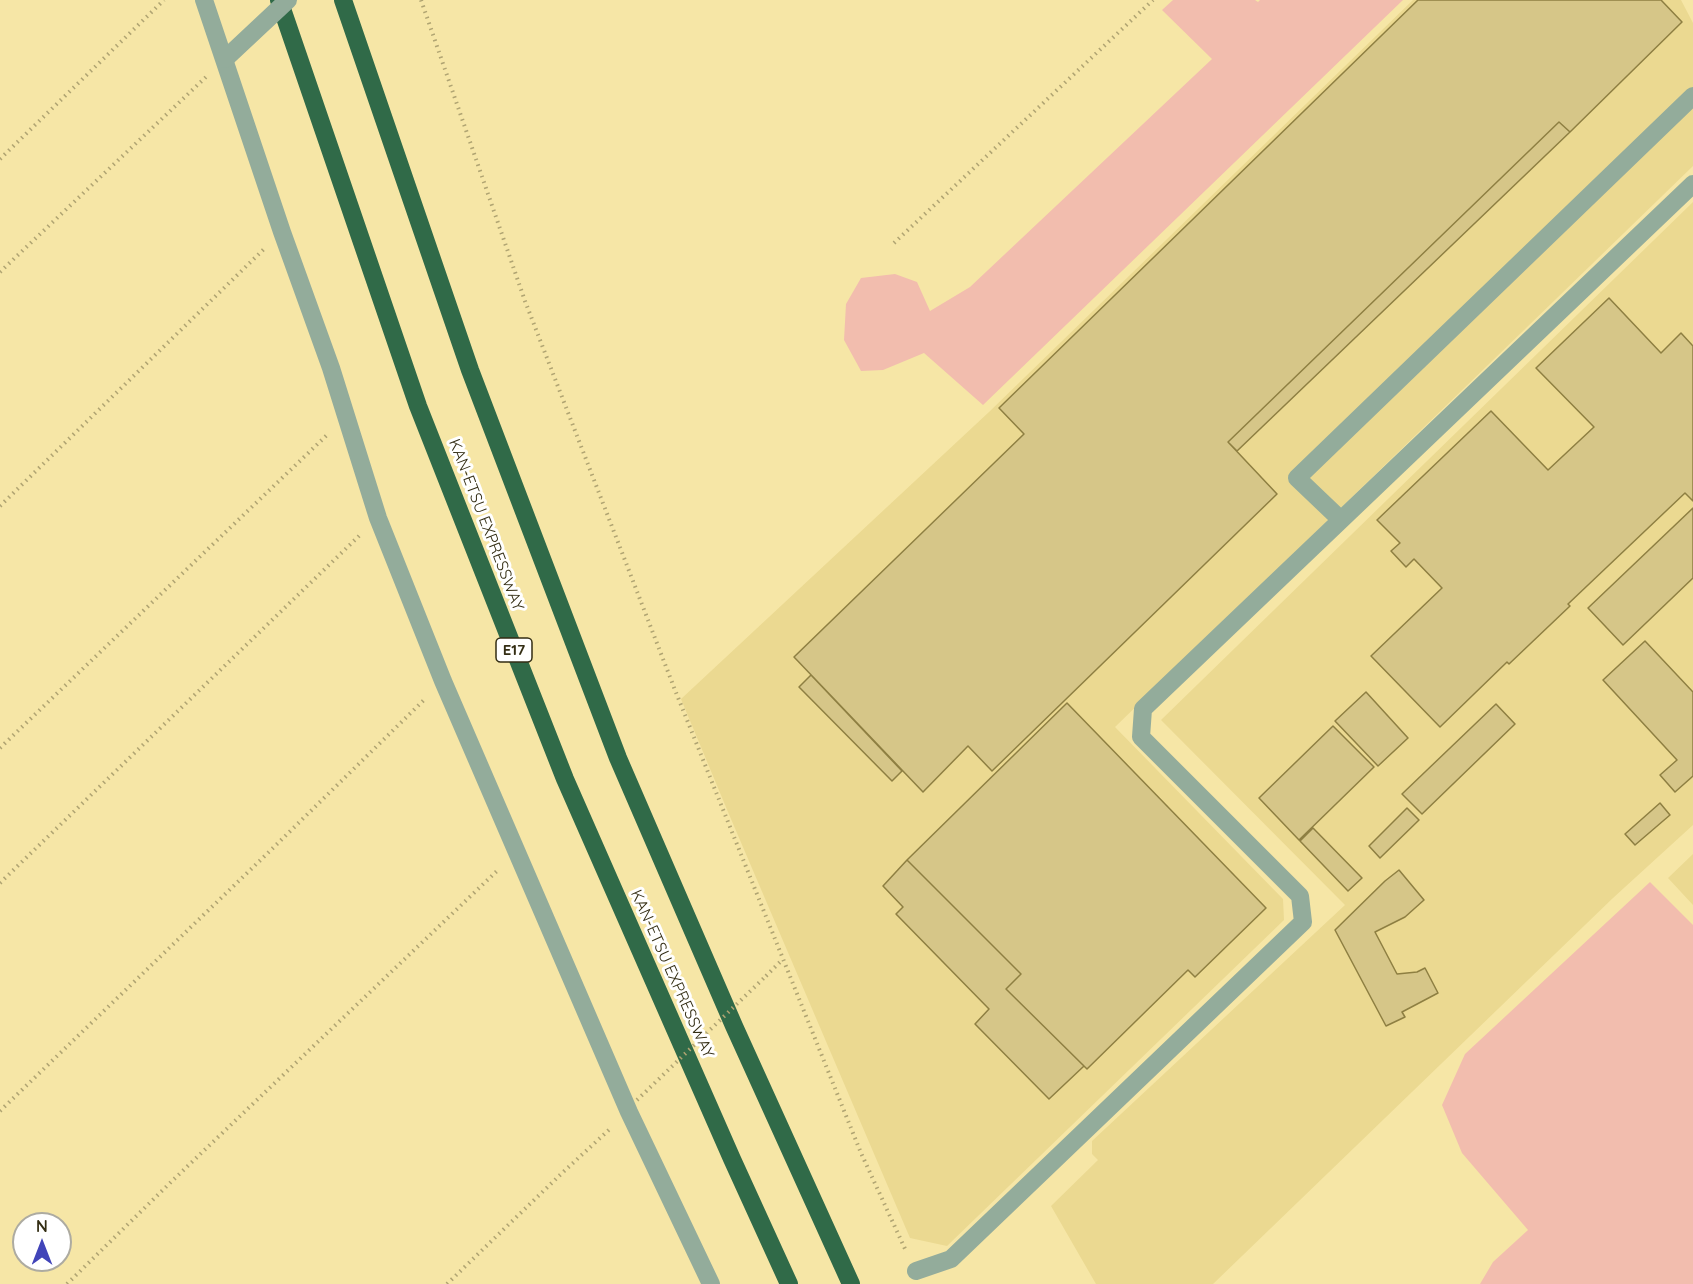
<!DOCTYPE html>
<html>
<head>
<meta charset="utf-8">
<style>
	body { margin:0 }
	#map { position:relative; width:1693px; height:1284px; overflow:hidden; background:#f6e6a6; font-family:Quicksand,sans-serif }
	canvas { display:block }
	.north { position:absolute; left:12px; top:1212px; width:60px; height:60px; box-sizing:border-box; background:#fff; border:2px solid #adaba1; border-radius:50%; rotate:0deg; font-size:16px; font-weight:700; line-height:24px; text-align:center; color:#332d13 }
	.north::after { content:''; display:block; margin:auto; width:21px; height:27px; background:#4144b9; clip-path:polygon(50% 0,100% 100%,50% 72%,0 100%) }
</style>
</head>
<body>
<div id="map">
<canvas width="1693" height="1284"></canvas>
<div class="north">N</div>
</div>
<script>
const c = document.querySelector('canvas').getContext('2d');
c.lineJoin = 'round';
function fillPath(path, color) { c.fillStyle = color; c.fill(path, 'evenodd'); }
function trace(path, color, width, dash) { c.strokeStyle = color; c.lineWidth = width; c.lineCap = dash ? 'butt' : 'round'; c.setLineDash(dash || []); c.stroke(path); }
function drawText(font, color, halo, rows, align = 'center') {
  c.font = font + ' Quicksand,sans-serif'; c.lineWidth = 6; c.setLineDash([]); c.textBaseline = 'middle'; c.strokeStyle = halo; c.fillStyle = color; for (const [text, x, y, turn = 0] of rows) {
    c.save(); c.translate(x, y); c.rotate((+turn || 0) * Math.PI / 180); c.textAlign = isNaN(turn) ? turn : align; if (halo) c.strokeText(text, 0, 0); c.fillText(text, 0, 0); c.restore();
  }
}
fillPath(new Path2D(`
	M 1413,0 L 1681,0 L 1693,23 L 1693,166 L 1115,727 L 1283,899 L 1284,920 L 947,1246 L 910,1238 L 728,812 L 681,699 L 989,412 Z
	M 1693,202 L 1693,825 L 1613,898 L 1213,1284 L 1096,1284 L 1051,1206 L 1098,1160 L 1092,1154 L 1092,1141 L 1345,905 L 1161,720 Z
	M 1693,854 L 1693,905 L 1668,878 Z`), '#ebd991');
fillPath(new Path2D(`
	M 1173,0 L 1255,0 L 1258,2 L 1260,0 L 1403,0 L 983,405 L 924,353 L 883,370 L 861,371 L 844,340 L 846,304 L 861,278 L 895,274 L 917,282 L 930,311 L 970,287 L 1212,59 L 1162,10 Z
	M 1650,882 L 1693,925 L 1693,1284 L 1480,1284 L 1493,1262 L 1528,1230 L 1462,1153 L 1442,1105 L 1465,1054 Z`), '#f2bdae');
const building = new Path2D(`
	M 1418,0 L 1661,0 L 1682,22 L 1570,132 L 1559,122 L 1228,442 L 1277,494 L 992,771 L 968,746 L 923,792 L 794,657 L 1024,434 L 999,408 Z
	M 1559,122 L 1570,132 L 1237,451 L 1228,442 Z
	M 1609,298 L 1661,353 L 1681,333 L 1693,346 L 1693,501 L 1685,493 L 1568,604 L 1570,606 L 1509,664 L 1507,662 L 1440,727 L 1371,656 L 1442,588 L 1414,559 L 1406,567 L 1391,551 L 1400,543 L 1377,520 L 1491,411 L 1548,470 L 1594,427 L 1536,368 Z
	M 1693,508 L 1693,578 L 1623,645 L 1588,608 Z
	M 1645,641 L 1693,692 L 1693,776 L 1675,792 L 1660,775 L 1677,760 L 1603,680 Z
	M 811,675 L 902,771 L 892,781 L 799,687 Z
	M 1366,692 L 1408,738 L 1378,766 L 1335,721 Z
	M 1067,703 L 1266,908 L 1195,977 L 1188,970 L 1087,1069 L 1006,989 L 1021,974 L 907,860 Z
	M 1496,704 L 1515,724 L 1422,814 L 1402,794 Z
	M 1333,726 L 1374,767 L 1299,840 L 1259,798 Z
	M 1660,803 L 1670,815 L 1635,845 L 1625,834 Z
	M 1407,808 L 1419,820 L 1380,858 L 1369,846 Z
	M 1313,828 L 1362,878 L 1348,891 L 1300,841 Z
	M 907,860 L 1021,974 L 1006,989 L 1084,1066 L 1049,1099 L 975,1024 L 989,1009 L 896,914 L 903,907 L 883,886 Z
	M 1399,870 L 1424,900 L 1405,917 L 1375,932 L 1397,974 L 1417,972 L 1425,968 L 1438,993 L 1402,1012 L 1405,1017 L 1386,1026 L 1335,930 L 1385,881 Z`);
fillPath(building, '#d6c688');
trace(building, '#8e7f42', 1.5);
trace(new Path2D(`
	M 421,0 L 525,301 L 675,690 L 861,1153 L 906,1251
	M 0,159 L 164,0
	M 894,243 L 1153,0
	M 0,272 L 206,77
	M 0,506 L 264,249
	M 0,748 L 327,435
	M 0,883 L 360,535
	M 766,976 L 783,959
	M 0,1111 L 273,848 L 426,698
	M 67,1284 L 171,1182 L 499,869
	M 447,1284 L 560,1175 L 612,1127`), '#b0a472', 4, [1.5, 4.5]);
trace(new Path2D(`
	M 204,0 L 282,232 L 331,368 L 378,518 L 443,681 L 629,1112 L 711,1284
	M 1341,520 L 1297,478 L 1693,96
	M 916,1271 L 951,1259 L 1303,922 L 1300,896 L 1141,737 L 1143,709 L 1693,184`), '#93ac9b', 18);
trace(new Path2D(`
	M 279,0 L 418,406 L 565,779 L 732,1159 L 789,1284
	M 343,0 L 470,370 L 618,758 L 734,1026 L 851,1284`), '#306a48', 18);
trace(new Path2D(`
	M 637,1100 L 766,976`), '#b0a472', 4, [1.5, 4.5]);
trace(new Path2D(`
	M 225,59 L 288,0`), '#93ac9b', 18);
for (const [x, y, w] of [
	[514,650,36]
]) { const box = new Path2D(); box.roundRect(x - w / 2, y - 12, w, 24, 4.5); c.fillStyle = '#fff'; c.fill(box); trace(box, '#332d13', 1.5); }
drawText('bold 15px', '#332d13', null, [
	["E17",514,650]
]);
drawText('16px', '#332d13', '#fff', [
	["KAN-ETSU EXPRESSWAY",486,525,69],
	["KAN-ETSU EXPRESSWAY",672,974,66]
]);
</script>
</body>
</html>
